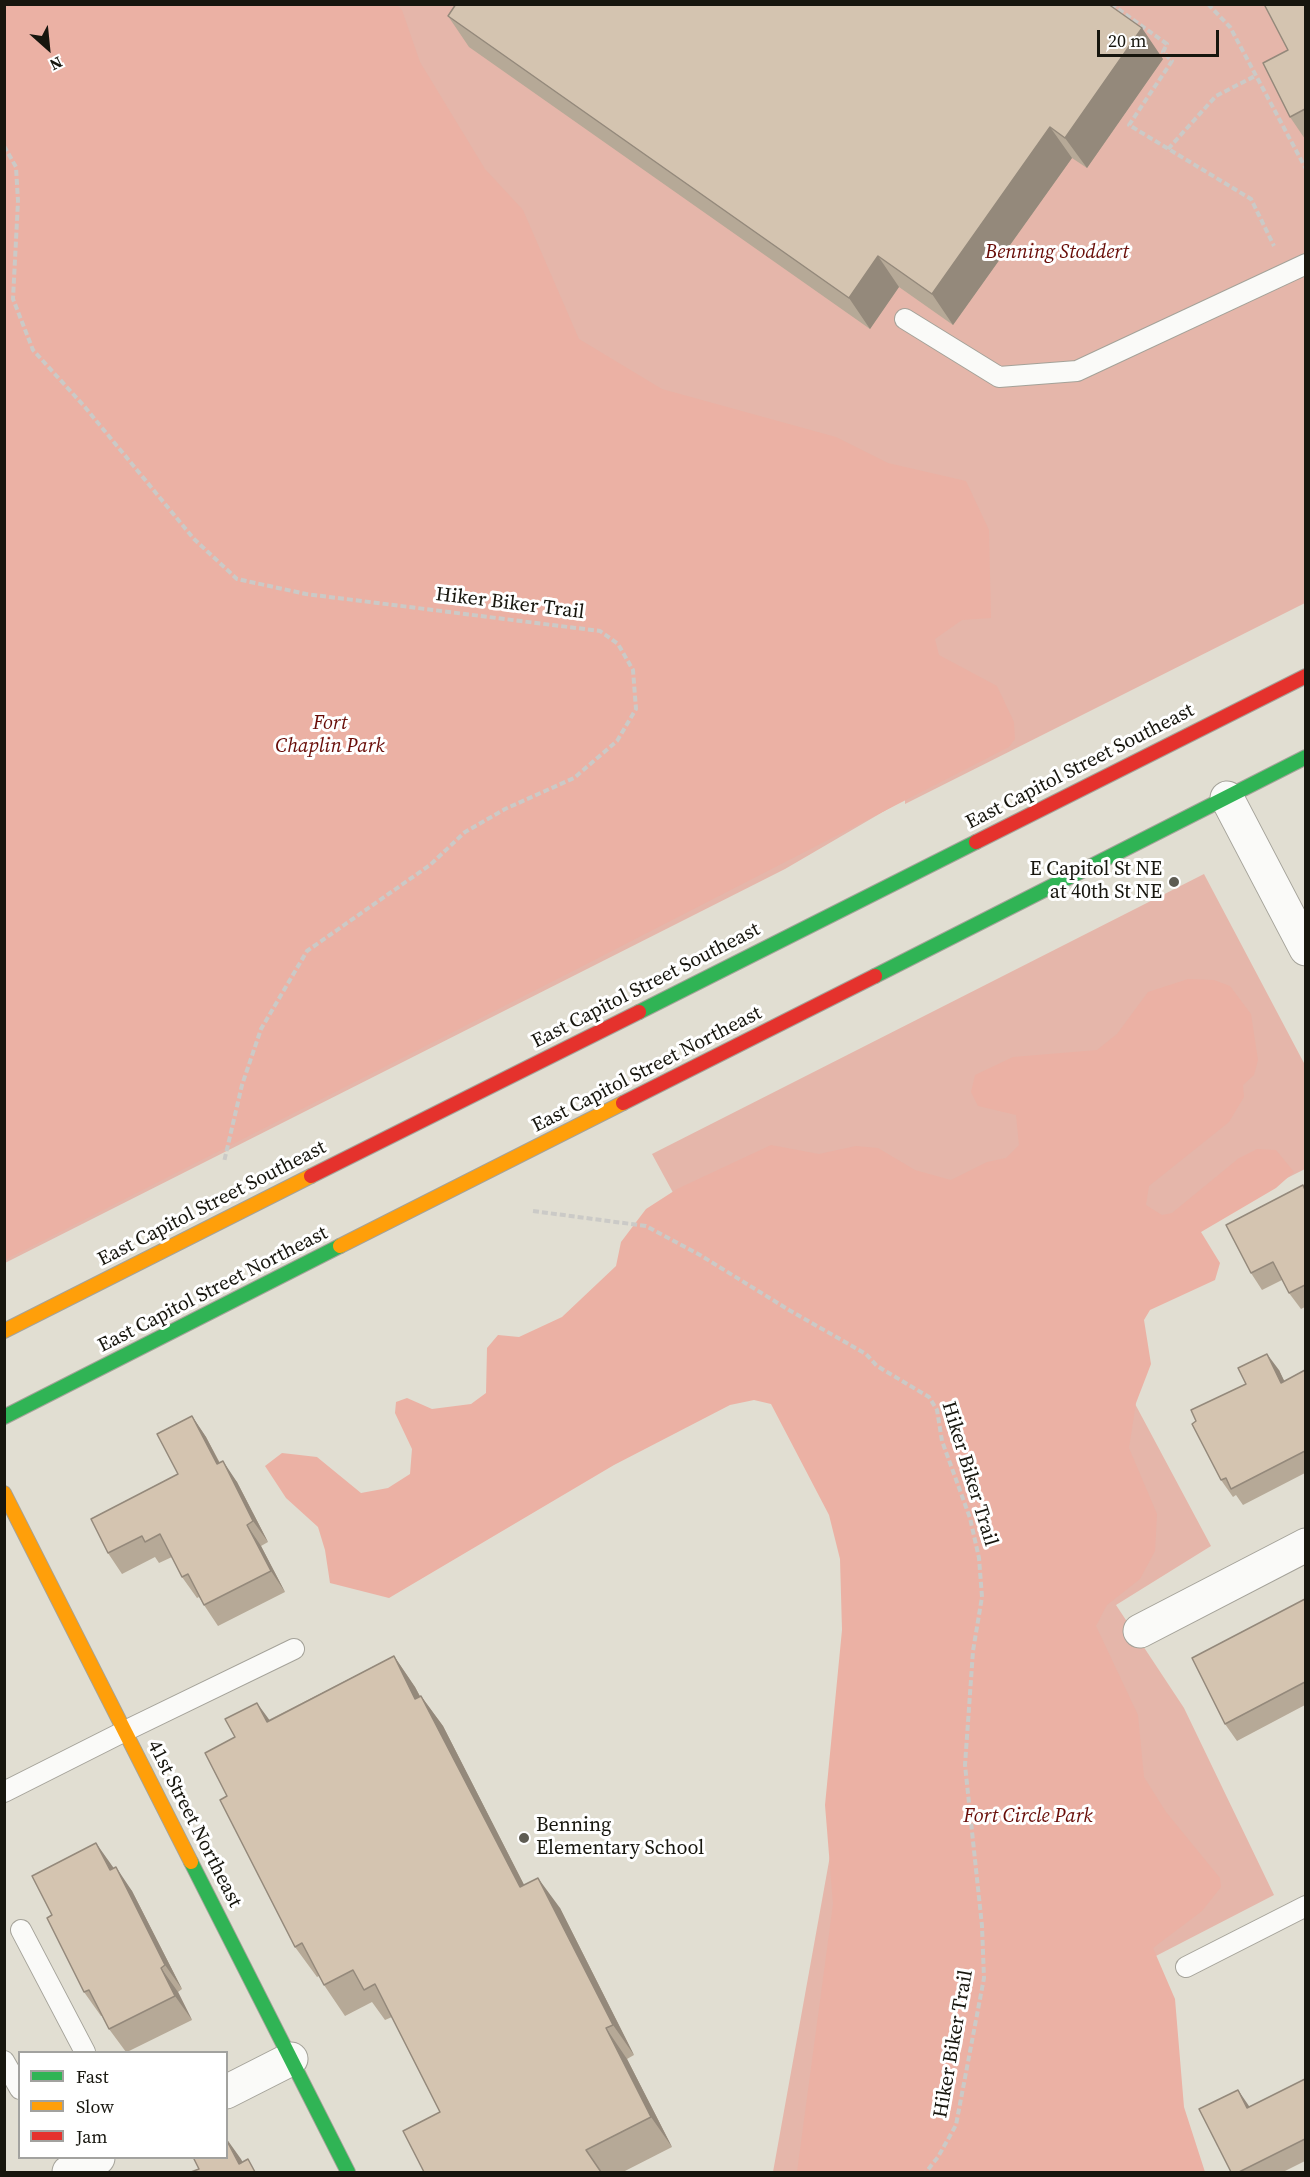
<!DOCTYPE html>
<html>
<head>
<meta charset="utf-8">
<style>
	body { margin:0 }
	#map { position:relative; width:1310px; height:2177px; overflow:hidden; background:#e1ded2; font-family:"Source Serif 4",serif }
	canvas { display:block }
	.frame { position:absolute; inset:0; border:6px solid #17160e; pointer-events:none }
	.legend { position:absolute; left:18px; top:2051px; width:210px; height:108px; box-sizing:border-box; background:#fff; border:2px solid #a2a29f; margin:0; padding:8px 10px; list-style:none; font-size:18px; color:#17160e }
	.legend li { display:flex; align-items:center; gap:12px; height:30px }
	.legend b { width:30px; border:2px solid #a2a29f }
	.north { position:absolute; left:18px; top:18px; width:60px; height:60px; -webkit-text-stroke:4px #fff; paint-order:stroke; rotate:153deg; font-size:16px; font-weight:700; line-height:24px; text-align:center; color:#17160e }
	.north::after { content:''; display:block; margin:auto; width:21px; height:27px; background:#17160e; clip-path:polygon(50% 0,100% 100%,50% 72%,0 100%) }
	.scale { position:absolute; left:1097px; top:30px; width:122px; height:27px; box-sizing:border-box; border:3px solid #17160e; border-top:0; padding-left:8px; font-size:18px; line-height:21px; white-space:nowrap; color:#17160e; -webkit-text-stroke:4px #fff; paint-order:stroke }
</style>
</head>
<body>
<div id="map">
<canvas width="1310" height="2177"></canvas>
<div class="frame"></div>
<ul class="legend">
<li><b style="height:8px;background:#30b455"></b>Fast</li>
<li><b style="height:8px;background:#ff9f0a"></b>Slow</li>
<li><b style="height:8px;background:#e5322d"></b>Jam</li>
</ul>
<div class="north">N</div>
<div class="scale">20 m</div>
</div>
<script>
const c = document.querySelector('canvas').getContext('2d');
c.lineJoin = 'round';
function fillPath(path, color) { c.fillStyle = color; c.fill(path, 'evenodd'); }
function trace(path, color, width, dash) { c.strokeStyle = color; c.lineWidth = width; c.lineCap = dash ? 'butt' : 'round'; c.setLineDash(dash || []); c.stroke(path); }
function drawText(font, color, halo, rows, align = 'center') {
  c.font = font + ' "Source Serif 4",serif'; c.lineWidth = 6; c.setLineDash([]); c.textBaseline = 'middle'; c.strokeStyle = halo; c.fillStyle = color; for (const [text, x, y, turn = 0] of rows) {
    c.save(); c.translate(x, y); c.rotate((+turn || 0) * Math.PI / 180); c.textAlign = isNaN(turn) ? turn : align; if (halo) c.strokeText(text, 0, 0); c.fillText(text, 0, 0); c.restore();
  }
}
fillPath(new Path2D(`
	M 5,5 L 1305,5 L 1305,603 L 905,804 L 905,799 L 785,869 L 5,1263 Z
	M 1204,874 L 1305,1065 L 1305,1169 L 1072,1286 L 1211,1546 L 1116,1605 L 1184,1708 L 1274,1895 L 1152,1958 L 1128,2023 L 1204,2172 L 773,2172 L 879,1584 L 774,1378 L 652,1154 Z`), '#e5b6aa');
fillPath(new Path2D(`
	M 5,4 L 397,5 L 402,10 L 420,62 L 485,169 L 523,210 L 579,339 L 662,389 L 836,437 L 888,463 L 966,481 L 989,530 L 991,618 L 962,620 L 935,639 L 939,655 L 997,686 L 1014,722 L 1015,739 L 1009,747 L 577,969 L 5,1260 Z
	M 1188,979 L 1214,980 L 1230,986 L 1251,1014 L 1258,1060 L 1254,1075 L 1243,1085 L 1244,1097 L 1229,1122 L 1149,1186 L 1146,1205 L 1162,1215 L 1172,1213 L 1239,1158 L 1257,1149 L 1276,1150 L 1294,1172 L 1276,1188 L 1201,1232 L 1220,1263 L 1215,1280 L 1150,1310 L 1144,1320 L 1151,1364 L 1136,1403 L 1129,1448 L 1157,1514 L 1155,1551 L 1140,1579 L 1107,1605 L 1096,1626 L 1138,1715 L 1144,1777 L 1166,1812 L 1220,1878 L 1221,1887 L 1202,1911 L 1153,1948 L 1175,1999 L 1184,2107 L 1205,2172 L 797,2172 L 833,1904 L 825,1805 L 842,1630 L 840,1559 L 829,1515 L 771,1404 L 754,1400 L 730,1405 L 614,1465 L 389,1598 L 330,1583 L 325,1550 L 318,1527 L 286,1498 L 265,1466 L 282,1453 L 317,1457 L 361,1493 L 388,1488 L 410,1474 L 412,1449 L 395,1413 L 396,1402 L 407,1398 L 432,1409 L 471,1404 L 486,1393 L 487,1348 L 498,1335 L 519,1337 L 562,1317 L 616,1266 L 621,1242 L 646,1209 L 677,1189 L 771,1145 L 819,1154 L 856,1146 L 878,1148 L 915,1170 L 951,1180 L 987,1162 L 1006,1158 L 1019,1145 L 1016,1115 L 978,1106 L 971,1092 L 975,1075 L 1013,1057 L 1097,1050 L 1117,1034 L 1148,992 Z`), '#ebb1a4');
const lane = new Path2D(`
	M 905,319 L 999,377 L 1077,371 L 1306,264
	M 4,1792 L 125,1731 L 294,1649
	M 21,1930 L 85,2052
	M 1186,1967 L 1306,1906
	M 4,2061 L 20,2089`);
const street = new Path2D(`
	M 1227,798 L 1306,949
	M 1140,1631 L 1306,1545
	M 226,2092 L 291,2059
	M 69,2172 L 98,2158`);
const fast = new Path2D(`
	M 875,976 L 1306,757
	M 639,1012 L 976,842
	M 4,1417 L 340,1246
	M 191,1862 L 348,2172`);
const slow = new Path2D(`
	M 340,1246 L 623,1103
	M 4,1331 L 311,1176
	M 4,1493 L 191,1862`);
const jam = new Path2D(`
	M 976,842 L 1306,676
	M 623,1103 L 875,976
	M 311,1176 L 639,1012`);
trace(lane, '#a4a299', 22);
trace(street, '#a4a299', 35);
trace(fast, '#a4a299', 16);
trace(slow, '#a4a299', 16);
trace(jam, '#a4a299', 16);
trace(new Path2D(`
	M 1111,4 L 1167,44 L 1163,52 L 1172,61 L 1129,125 L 1251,199 L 1274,246
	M 1208,4 L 1230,27 L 1306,169
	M 4,146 L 16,167 L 18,201 L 13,299 L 33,350 L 84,406 L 194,539 L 237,579 L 306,594 L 600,631 L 618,644 L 633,670 L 636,709 L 617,741 L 574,778 L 505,809 L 465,832 L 430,865 L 307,951 L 261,1029 L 242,1085 L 224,1162
	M 1168,149 L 1216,96 L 1255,76
	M 533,1211 L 646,1226 L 700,1255 L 789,1310 L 866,1354 L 877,1366 L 929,1397 L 937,1410 L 942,1441 L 970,1518 L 979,1558 L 982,1597 L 973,1651 L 965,1765 L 982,1926 L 984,1978 L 956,2125 L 938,2157 L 926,2172`), '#cbcac7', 4, [6, 3]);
trace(lane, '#fafaf8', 20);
trace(street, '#fafaf8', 33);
trace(fast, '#30b455', 14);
trace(slow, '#ff9f0a', 14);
trace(jam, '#e5322d', 14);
fillPath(new Path2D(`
	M 1305,4 L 1305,139 L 1290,117 L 1288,50 Z
	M 448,16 L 1163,59 L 1087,168 L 1072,158 L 953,325 L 899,287 L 870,329 L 469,47 Z
	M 1305,1189 L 1305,1307 L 1301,1309 L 1289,1293 L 1282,1280 L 1262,1290 L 1251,1273 Z
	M 1279,1370 L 1284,1381 L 1305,1370 L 1305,1473 L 1243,1505 L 1236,1495 L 1233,1497 L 1221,1480 L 1196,1421 L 1246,1384 Z
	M 192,1416 L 206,1437 L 220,1463 L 237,1482 L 268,1542 L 261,1546 L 285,1592 L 218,1626 L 204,1605 L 199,1597 L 197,1598 L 182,1577 L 172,1557 L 159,1563 L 155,1557 L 122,1574 L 108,1553 L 178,1474 Z
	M 1305,1599 L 1305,1705 L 1237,1741 L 1225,1724 Z
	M 394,1656 L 415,1687 L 420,1696 L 421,1696 L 443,1726 L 524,1885 L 560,1908 L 634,2055 L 627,2059 L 672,2147 L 623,2172 L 424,2172 L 440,2112 L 392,2017 L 385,2020 L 372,2002 L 345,2016 L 324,1985 L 319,1976 L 317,1977 L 295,1947 L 227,1796 L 235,1737 Z
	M 114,1868 L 132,1891 L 182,1989 L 178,1992 L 192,2020 L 127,2052 L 126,2052 L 109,2029 L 102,2016 L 101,2016 L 84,1992 L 52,1915 Z
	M 1305,2079 L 1305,2161 L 1283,2172 L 1231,2172 L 1249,2107 Z`), '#b6a997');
fillPath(new Path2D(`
	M 1142,28 L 1163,59 L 1087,168 L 1065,138 Z
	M 1050,127 L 1072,158 L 953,325 L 932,294 Z
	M 878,256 L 899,287 L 870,329 L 849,298 Z
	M 1267,1354 L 1279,1370 L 1293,1399 L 1281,1383 Z
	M 192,1416 L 206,1437 L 231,1485 L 217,1464 Z
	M 223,1461 L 237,1482 L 268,1542 L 253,1521 Z
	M 247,1525 L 261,1546 L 285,1592 L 271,1571 Z
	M 394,1656 L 415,1687 L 437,1729 L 415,1699 Z
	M 421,1696 L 443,1726 L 541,1918 L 520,1887 Z
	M 257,1703 L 279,1733 L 267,1722 Z
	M 96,1843 L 113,1867 L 127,1894 L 110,1870 Z
	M 116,1867 L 132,1891 L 182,1989 L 165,1965 Z
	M 538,1878 L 560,1908 L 634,2055 L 613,2025 Z
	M 161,1968 L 178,1992 L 192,2020 L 175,1996 Z
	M 606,2028 L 627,2059 L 672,2147 L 651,2117 Z
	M 1238,2090 L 1249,2106 L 1259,2125 L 1247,2108 Z
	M 226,2138 L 241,2159 L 248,2172 L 239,2164 Z`), '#94897b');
const building = new Path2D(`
	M 456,4 L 1108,4 L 1142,28 L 1065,138 L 1050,127 L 932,294 L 878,256 L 849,298 L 448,16 Z
	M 1264,4 L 1305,4 L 1305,109 L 1290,117 L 1263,63 L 1288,50 Z
	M 1303,1185 L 1305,1190 L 1305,1285 L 1289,1293 L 1273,1262 L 1251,1273 L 1226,1225 Z
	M 1267,1354 L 1281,1383 L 1305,1370 L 1305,1451 L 1231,1489 L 1226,1478 L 1221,1480 L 1192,1424 L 1196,1421 L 1191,1410 L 1246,1384 L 1238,1368 Z
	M 192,1416 L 217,1464 L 223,1461 L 253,1521 L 247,1525 L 271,1571 L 204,1605 L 188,1574 L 182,1577 L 160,1534 L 145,1542 L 142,1536 L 108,1553 L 91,1519 L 178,1474 L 157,1434 Z
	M 1305,1599 L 1305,1682 L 1225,1724 L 1192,1658 Z
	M 394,1656 L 415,1699 L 421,1696 L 520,1887 L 538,1878 L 613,2025 L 606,2028 L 651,2117 L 586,2150 L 601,2172 L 424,2172 L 403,2131 L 440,2112 L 375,1984 L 364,1990 L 353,1970 L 324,1985 L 302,1943 L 295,1947 L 220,1800 L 227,1796 L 205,1753 L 235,1737 L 225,1719 L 257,1703 L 267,1722 Z
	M 96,1843 L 110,1870 L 116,1867 L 165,1965 L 161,1968 L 175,1996 L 109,2029 L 89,1990 L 84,1992 L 47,1918 L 52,1915 L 32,1876 Z
	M 1305,2079 L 1305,2139 L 1239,2172 L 1231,2172 L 1199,2109 L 1238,2090 L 1247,2108 Z
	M 226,2139 L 239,2164 L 248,2159 L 255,2172 L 191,2172 L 199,2169 L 193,2157 L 226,2157 Z`);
fillPath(building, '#d4c4b0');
trace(building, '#94897b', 1.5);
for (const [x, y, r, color] of [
	[1174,882,6,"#5e5c53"],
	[524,1838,6,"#5e5c53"]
]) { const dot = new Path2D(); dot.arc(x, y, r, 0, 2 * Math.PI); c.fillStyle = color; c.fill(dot); trace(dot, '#fff', 2); }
drawText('italic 20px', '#680c07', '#fff', [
	["Benning Stoddert",1057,253],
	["Fort",330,724],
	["Chaplin Park",330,747],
	["Fort Circle Park",1028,1817]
]);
drawText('20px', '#17160e', '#fff', [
	["Hiker Biker Trail",510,604,7],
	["East Capitol Street Southeast",1080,767,-27],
	["East Capitol Street Southeast",646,986,-27],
	["East Capitol Street Northeast",647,1070,-27],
	["East Capitol Street Southeast",212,1204,-27],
	["East Capitol Street Northeast",213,1290,-27],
	["Hiker Biker Trail",969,1474,73],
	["41st Street Northeast",194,1824,63],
	["Hiker Biker Trail",954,2044,-80]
]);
drawText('20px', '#17160e', '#fff', [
	["E Capitol St NE",1162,870],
	["at 40th St NE",1162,893],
	["Benning",536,1826,"left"],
	["Elementary School",536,1849,"left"]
], 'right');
</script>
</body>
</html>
